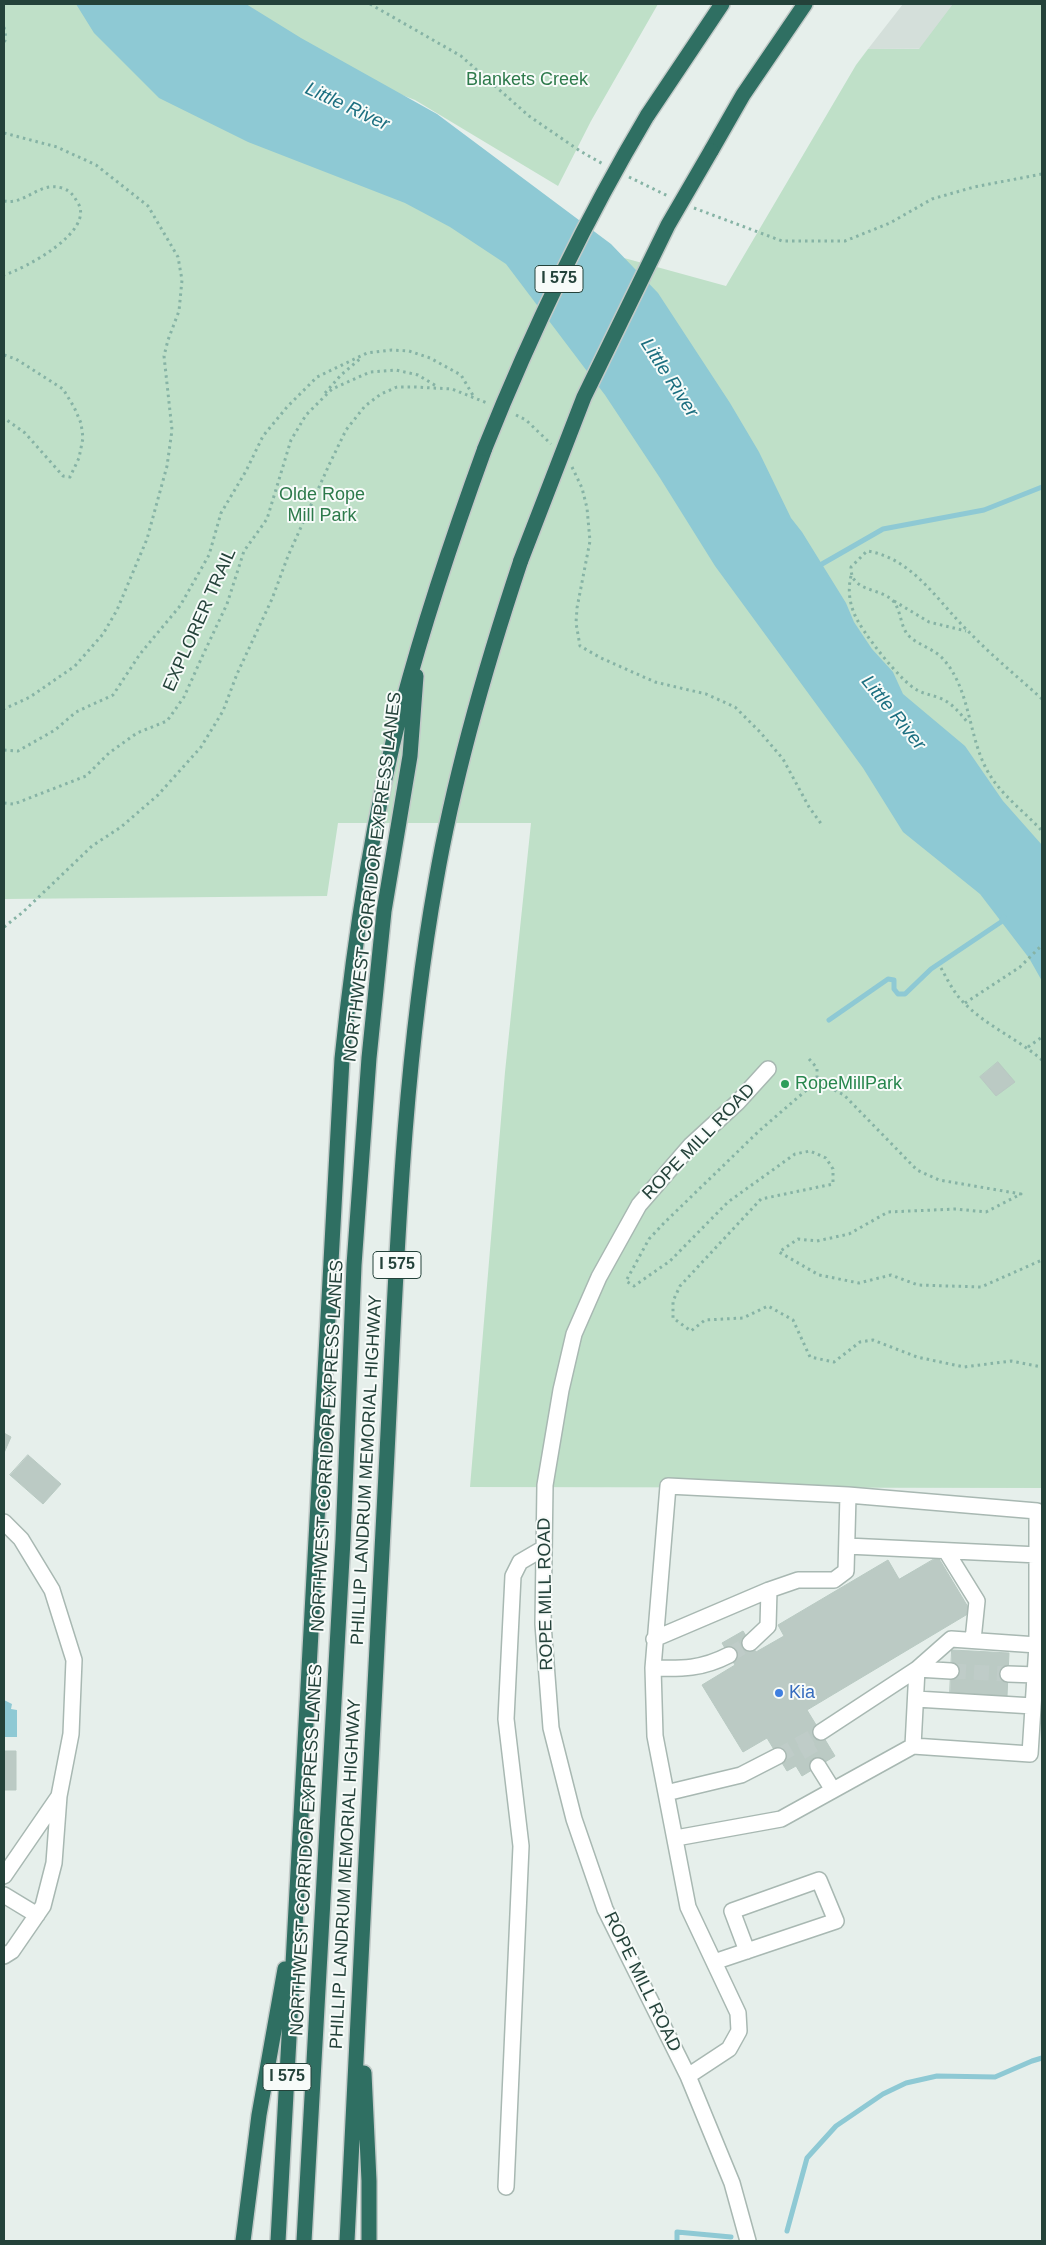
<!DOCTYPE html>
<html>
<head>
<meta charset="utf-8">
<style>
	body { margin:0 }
	#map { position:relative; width:1046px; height:2245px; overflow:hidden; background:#e6efeb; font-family:Arial,sans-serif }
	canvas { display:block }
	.frame { position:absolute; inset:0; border:5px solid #24423a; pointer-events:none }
</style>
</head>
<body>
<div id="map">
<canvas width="1046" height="2245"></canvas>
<div class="frame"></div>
</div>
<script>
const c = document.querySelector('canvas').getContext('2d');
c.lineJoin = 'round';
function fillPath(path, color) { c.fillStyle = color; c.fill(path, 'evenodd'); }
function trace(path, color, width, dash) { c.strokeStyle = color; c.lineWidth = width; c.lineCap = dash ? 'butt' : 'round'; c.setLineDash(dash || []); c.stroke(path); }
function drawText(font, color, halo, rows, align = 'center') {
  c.font = font + ' Arial,sans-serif'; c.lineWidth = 4; c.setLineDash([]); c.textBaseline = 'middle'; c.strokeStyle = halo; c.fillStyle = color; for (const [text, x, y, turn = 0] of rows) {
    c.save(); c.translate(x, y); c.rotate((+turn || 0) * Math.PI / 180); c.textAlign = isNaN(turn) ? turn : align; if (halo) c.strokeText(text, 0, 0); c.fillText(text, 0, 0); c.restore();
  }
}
fillPath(new Path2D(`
	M 903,4 L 1042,4 L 1042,48 L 868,49 Z`), '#d4dfda');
fillPath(new Path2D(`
	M 4,4 L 94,4 L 453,211 L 726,286 L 856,65 L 868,49 L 919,49 L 953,4 L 1042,4 L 1042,1488 L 470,1487 L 505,1072 L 531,823 L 338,823 L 327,896 L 4,899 Z
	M 217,4 L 658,4 L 591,121 L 558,186 L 415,100 L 274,46 Z`), '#bfe0c8');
fillPath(new Path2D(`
	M 76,4 L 246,4 L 301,38 L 437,114 L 611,244 L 658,293 L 730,403 L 759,452 L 791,518 L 802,532 L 846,603 L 854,622 L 872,649 L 893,672 L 903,694 L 965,746 L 1003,801 L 1042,845 L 1042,981 L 1029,958 L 980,894 L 903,832 L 863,768 L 715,566 L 660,478 L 605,395 L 506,264 L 450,227 L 405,203 L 248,142 L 159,98 L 94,33 Z
	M 4,1700 L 12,1704 L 11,1709 L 17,1710 L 17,1737 L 4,1737 Z`), '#8ec9d4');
trace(new Path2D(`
	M 822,564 L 883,529 L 984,510 L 1042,487
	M 829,1020 L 888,979 L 894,980 L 894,989 L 898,994 L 905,994 L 931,969 L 1001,922 L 1004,917
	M 787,2231 L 807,2158 L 836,2126 L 883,2094 L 906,2083 L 937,2076 L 995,2077 L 1032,2061 L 1042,2058
	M 677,2241 L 677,2232 L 731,2237`), '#8ec9d4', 5);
const building = new Path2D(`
	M 998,1062 L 1015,1082 L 996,1096 L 980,1077 Z
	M 4,1433 L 11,1437 L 4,1453 Z
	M 28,1455 L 61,1484 L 43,1504 L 10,1475 Z
	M 938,1557 L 971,1612 L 807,1710 L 835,1756 L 802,1776 L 796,1766 L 787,1771 L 767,1738 L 743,1752 L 702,1685 L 735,1665 L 722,1643 L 743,1631 L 756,1652 L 784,1636 L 778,1625 L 888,1560 L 899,1579 Z
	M 952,1650 L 1009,1653 L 1007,1696 L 950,1694 Z
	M 4,1751 L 16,1751 L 16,1790 L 4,1790 Z`);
fillPath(building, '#bbcac4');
trace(building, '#b8c9c2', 1);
trace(new Path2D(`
	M 729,1655 L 750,1643
	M 951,1671 L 1008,1674
	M 804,1742 L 818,1766
	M 778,1756 L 821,1732`), '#bfccc8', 15, [15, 8]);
const minor = new Path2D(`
	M 4,1522 L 21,1539 L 52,1590 L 74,1660 L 71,1734 L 59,1796
	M 847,1546 L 1039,1555
	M 946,1551 L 977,1601 L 973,1640
	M 654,1639 L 769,1590 L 798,1580 L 834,1580 L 846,1571 L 848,1495
	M 750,1643 L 768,1626 L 769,1590
	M 653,1668 C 682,1669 702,1669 729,1655
	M 1008,1674 L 1036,1675
	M 916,1699 L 1033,1706
	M 821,1732 L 917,1669 L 951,1671
	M 913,1746 L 917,1669 L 951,1639 L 1037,1645
	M 818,1766 L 833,1790
	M 666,1793 L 741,1775 L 778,1756
	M 676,1838 L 781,1819 L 913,1746 L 1030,1754 L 1037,1645 L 1037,1511 L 848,1495 L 668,1486 L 653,1668 L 655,1736 L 688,1907 L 738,2013 L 739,2031 L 729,2049 L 688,2076
	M 4,1876 L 59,1796 L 54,1863 L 43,1906 L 12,1951 L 4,1956
	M 4,1895 L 37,1915
	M 714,1962 L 836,1921 L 819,1880 L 732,1911 L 747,1951
	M 506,2187 L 521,1846 L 506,1719 L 513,1576 L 520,1562 L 544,1548
	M 748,2241 L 732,2183 L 688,2076 L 605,1909 L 574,1819 L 551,1728 L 543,1624 L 545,1485 L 561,1390 L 574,1334 L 599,1277 L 639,1205 L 691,1145 L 738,1102 L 768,1069`);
const highway = new Path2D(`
	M 647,116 L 722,4
	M 711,151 L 743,95 L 805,4
	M 364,2073 L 369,2181 L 369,2241
	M 243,2241 L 259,2115 L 285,1969
	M 278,2241 L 342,1059 C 354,941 372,822 402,706 C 425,619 454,533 485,448
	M 304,2241 L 343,1540 L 354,1265 L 369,1058 L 384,911 L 410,756 L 416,676
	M 347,2241 C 359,1991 372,1742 385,1492 C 396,1288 400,1082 436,881 C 455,771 486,665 521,560`);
trace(minor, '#a8b8b2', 18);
trace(highway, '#c2cac8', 18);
trace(new Path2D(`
	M 370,4 L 461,56 L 529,116 L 580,151 L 603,164
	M 4,27 L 6,38 L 4,43
	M 4,133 L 57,147 L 96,165 L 148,206 L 178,257 L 182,280 L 179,311 L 168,340 L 164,356 L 172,430 L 167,466 L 147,539 L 117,610 L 103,634 L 75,666 L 30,697 L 4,709
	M 629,177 L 668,196
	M 4,201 C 26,205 39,181 62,188 C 71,191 73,195 78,203 C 95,232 24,269 4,275
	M 694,208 L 782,241 L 845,241 L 890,223 L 932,199 L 974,187 L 1042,174
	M 4,355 L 16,359 L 63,389 L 74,407 L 81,423 L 83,438 L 79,458 L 70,477 L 63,476 L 25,433 L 4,418
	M 325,393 L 341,375 L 361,358
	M 516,415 L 526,420 L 551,444
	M 572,467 L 582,488 L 587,508 L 590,541 L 577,608 L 576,623 L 580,646 L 601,658 L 655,682 L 706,694 L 735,707 L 760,732 L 783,759 L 809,807 L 822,825
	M 851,576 C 848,588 849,601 854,613 C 860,630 902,683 917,690 C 924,694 932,695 940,698 C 952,703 960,713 968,723
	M 894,601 L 929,622 L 966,631
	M 1042,699 C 1018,677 992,656 969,632 C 938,602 913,558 867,551 L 851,567 C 850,593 882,587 894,602 C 902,613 900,628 910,637 C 920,646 935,649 944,660 C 971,691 968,737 988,772 C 1001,795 1025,812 1042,831
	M 4,750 L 18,751 L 55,730 L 76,712 L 113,695 L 140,654 L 180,606 L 209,555 L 221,513 L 246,471 L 263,436 L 287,407 L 317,377 L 367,353 L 392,350 L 409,351 L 430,358 L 461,375 L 474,397
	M 4,803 L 14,804 L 86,776 L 109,753 L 137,733 L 167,721 L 184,697 L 202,657 L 227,604 L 244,551 L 267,519 L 291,440 L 306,415 L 332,389 L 370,372 L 396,370 L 418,375 L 438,387
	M 4,927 L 23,912 L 92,846 L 121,827 L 158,795 L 201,747 L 223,711 L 237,674 L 272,599 L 288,556 L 329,465 L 346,430 L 365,406 L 381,394 L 397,387 L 415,387 L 452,389 L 487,403
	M 941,968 C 946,977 951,987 957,995 C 979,1023 1016,1037 1042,1060
	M 965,1003 L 1020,967 L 1042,945
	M 1028,1047 L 1042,1037
	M 809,1059 L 817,1068 L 817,1081 L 759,1131 L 664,1223 L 649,1239 L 626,1281 L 634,1286 L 670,1261 L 728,1202 L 795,1154 L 810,1151 L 826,1158 L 833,1169 L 833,1184 L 761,1199 L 680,1286 L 673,1301 L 673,1318 L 691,1331 L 705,1320 L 743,1318 L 768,1306 L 793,1320 L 810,1357 L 834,1362 L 860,1342 L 873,1340 L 917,1357 L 964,1367 L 1011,1361 L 1042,1367
	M 817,1081 L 844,1095 L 917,1170 L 939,1180 L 1021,1194 L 986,1212 L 956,1209 L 888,1212 L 849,1234 L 817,1241 L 798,1239 L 779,1252 L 819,1275 L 859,1283 L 891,1275 L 918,1285 L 981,1287 L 1042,1260`), '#86b3a5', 3, [2.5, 4]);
trace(minor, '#fff', 15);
trace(highway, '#2f6f62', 15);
const highwayBridge = new Path2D(`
	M 485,448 C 531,333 584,222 647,116
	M 521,560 L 584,397 L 668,225 L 711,151`);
trace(highwayBridge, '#c2cac8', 18, []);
trace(highwayBridge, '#2f6f62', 15);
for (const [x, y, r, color] of [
	[785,1084,5,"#2e9e5b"],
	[779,1693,5,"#3f7fe0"]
]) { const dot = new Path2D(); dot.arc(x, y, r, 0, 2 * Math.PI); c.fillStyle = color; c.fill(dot); trace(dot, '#f7fbf9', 2); }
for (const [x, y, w] of [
	[559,279,48],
	[397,1265,48],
	[287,2077,48]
]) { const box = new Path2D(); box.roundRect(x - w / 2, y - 13.5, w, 27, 4); c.fillStyle = '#f7fbf9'; c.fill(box); trace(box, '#24423a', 1); }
drawText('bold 16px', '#24423a', null, [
	["I 575",559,279],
	["I 575",397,1265],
	["I 575",287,2077]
]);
drawText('18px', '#2d7a4b', '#f7fbf9', [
	["Blankets Creek",527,80],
	["Olde Rope",322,495],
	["Mill Park",322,516]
]);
drawText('18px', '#24423a', '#f7fbf9', [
	["EXPLORER TRAIL",200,620,-66],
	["NORTHWEST CORRIDOR EXPRESS LANES",373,877,-83],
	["ROPE MILL ROAD",699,1142,-46],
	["NORTHWEST CORRIDOR EXPRESS LANES",328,1446,-87],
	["PHILLIP LANDRUM MEMORIAL HIGHWAY",367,1470,-87],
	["ROPE MILL ROAD",546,1594,-91],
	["NORTHWEST CORRIDOR EXPRESS LANES",307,1850,-87],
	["PHILLIP LANDRUM MEMORIAL HIGHWAY",346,1874,-87],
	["ROPE MILL ROAD",642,1982,64]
]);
drawText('18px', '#27864d', '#f7fbf9', [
	["RopeMillPark",795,1084]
], 'left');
drawText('18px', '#366cbe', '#f7fbf9', [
	["Kia",789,1693]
], 'left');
drawText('italic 19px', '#1c6f80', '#f7fbf9', [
	["Little River",347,107,25],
	["Little River",669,378,57],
	["Little River",893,713,51]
]);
</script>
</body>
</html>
